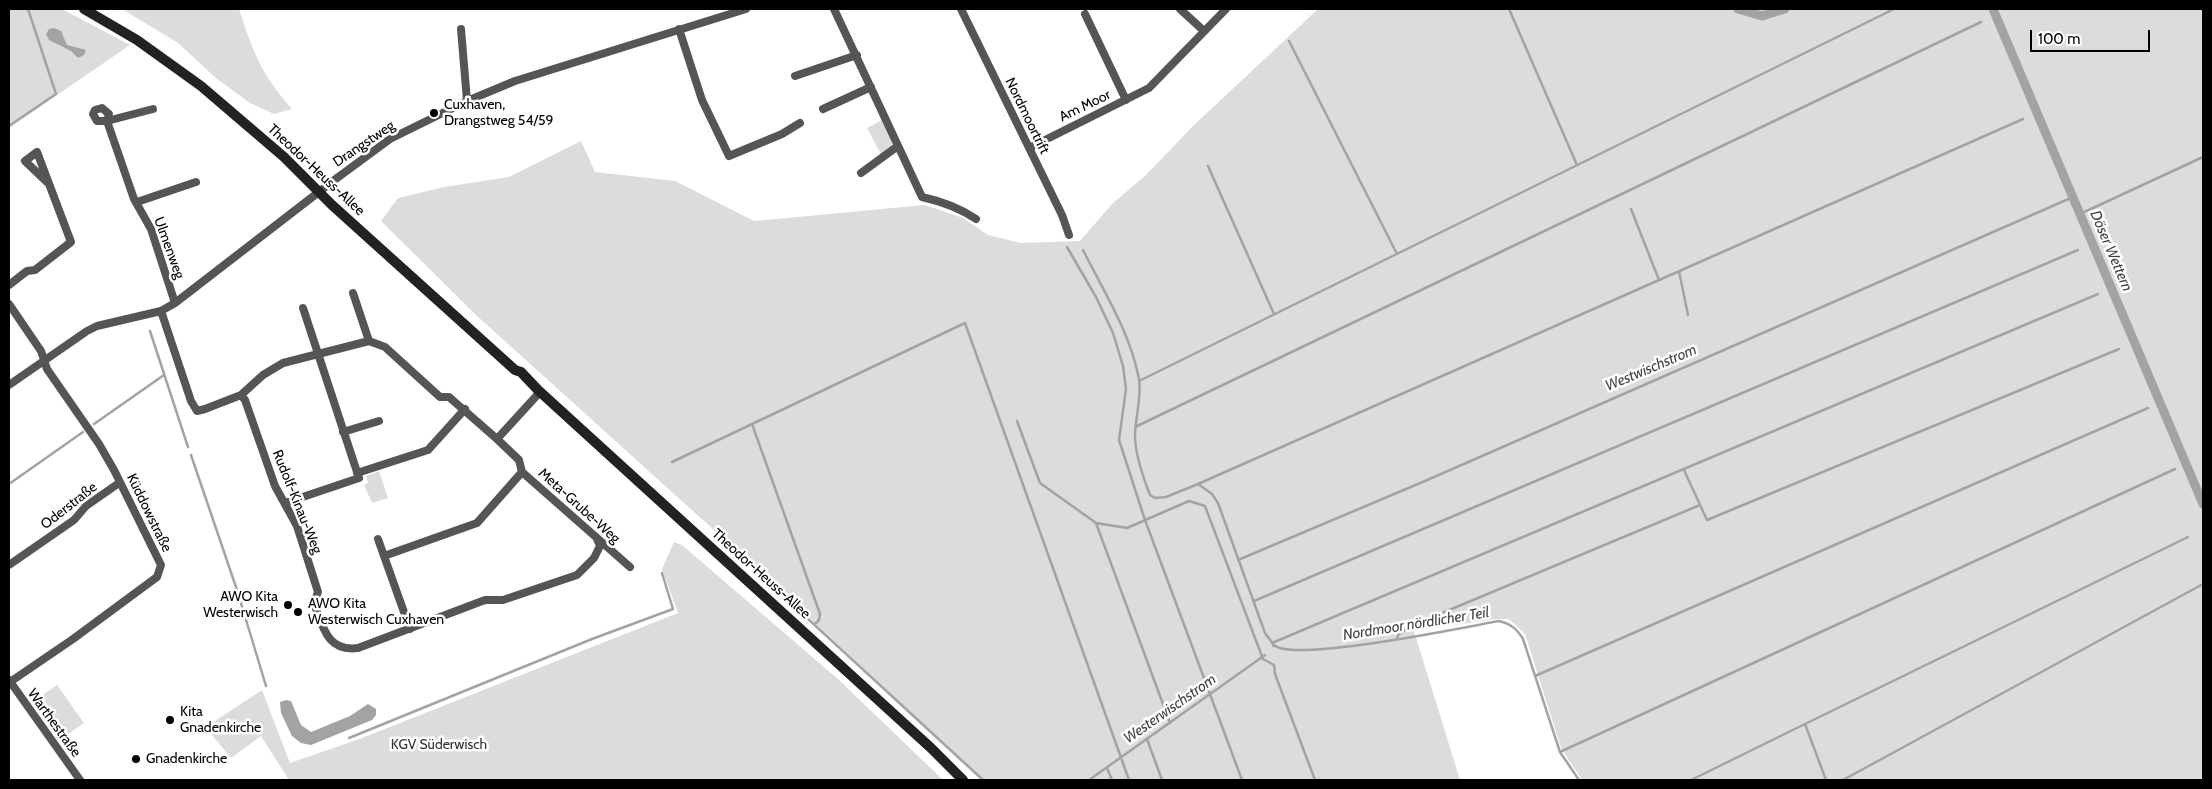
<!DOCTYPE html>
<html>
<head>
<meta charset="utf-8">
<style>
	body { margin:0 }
	#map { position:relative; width:2212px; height:789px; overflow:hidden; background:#fff; font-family:Cabin,sans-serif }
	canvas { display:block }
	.frame { position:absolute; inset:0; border:10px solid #000; pointer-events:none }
	.scale { position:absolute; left:2030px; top:30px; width:120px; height:22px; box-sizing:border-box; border:2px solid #000; border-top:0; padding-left:6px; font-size:15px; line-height:18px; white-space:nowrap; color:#000; -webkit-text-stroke:4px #fff; paint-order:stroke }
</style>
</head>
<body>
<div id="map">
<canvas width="2212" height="789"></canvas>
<div class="frame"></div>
<div class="scale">100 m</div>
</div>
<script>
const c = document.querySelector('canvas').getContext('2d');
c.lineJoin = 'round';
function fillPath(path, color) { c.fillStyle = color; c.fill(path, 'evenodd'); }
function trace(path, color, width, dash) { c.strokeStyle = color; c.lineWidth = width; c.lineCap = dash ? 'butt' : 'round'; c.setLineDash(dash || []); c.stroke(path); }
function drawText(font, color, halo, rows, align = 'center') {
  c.font = font + ' Cabin,sans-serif'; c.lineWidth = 5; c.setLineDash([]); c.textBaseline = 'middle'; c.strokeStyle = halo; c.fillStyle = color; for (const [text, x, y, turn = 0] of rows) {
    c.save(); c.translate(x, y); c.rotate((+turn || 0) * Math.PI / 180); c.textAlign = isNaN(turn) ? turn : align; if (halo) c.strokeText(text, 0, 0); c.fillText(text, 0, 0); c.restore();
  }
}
fillPath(new Path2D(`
	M 9,9 L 62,9 L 130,45 L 9,128 Z
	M 122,9 L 239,9 C 253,52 261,74 292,109 L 274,114 L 250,103 L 217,79 L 178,43 Z
	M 1318,9 L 2203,9 L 2203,780 L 1582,780 L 1561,748 L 1525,634 L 1509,619 L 1497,619 L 1414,631 L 1460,780 L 983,780 L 766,577 L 476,315 L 381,221 L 398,198 L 444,187 L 509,177 L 581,141 L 595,172 L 675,181 L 754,221 L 925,205 L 963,218 L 988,235 L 1021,243 L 1080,241 L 1112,204 L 1146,175 L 1193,126 Z
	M 882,120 L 892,140 L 892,148 L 882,156 L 867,128 Z
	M 379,471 L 388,498 L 372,503 L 364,485 L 368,483 L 366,476 Z
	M 674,542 L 682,545 L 839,680 L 943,780 L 289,780 L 261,736 L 231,758 L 212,735 L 212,723 L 262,690 L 290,763 L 362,738 L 678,613 L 662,569 Z
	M 57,685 L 84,723 L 64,737 L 37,699 Z`), '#dcdcdc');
fillPath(new Path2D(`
	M 54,28 L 61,31 L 67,45 L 86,50 L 84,55 L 78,58 L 71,51 L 49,40 L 46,34 L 49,29 Z
	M 286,700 L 291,701 L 301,725 L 311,732 L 350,716 L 368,704 L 376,709 L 376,715 L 372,720 L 311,745 L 301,743 L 292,736 L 281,713 L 280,702 Z`), '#a3a3a3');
trace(new Path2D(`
	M 1509,9 L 1577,165
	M 1289,41 L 1397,254
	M 9,126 L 56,94 L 28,9
	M 1208,166 L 1274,314
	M 1631,209 L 1659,280
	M 2080,214 L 2203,157
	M 1067,247 L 1096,297 L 1113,333 L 1123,366 L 1126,389 L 1119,440 L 1145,520 L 1242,780
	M 1083,250 C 1104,292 1130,332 1139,379 C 1142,397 1135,418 1135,436 C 1135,455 1143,477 1150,495 L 1155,498 L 1166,497 L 1198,484 L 1212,494 L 1218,503 L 1265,633 L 1274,645 L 1273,646
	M 1679,271 L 1688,315
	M 150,331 L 188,447
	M 1139,381 L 1894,9
	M 1017,421 L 1040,483 L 1096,523 L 1127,528 L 1189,501 L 1205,506 L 1263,659 L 1274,665 L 1275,674 L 1315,780
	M 94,424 L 164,375
	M 752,424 L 820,614 L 819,620 L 815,624
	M 1135,427 L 1981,22
	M 191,455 L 237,590 L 266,686
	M 672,462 L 965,323 L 1129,780
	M 1684,470 L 1707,520 L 2119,349
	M 9,484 L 83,432
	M 1198,484 L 2023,119
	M 1096,523 L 1170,723
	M 731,548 L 983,780
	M 1238,560 L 1425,481 L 2073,197
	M 1254,601 L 2078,250
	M 1397,639 L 1398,635 L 1411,626 L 1700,505
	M 1272,643 L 2098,294
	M 1274,645 C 1293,663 1465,627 1499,621 C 1511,624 1517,629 1523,639 L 1560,752 L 1579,780
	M 1535,676 L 2148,408
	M 1805,724 L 2188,537
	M 349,738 L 592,639 L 673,609 L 662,573
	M 1147,739 L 1162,780
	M 1560,752 L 2175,469
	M 1107,768 L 1112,780
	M 1089,780 L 1265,655
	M 1691,780 L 1805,724 L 1826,780
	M 1843,780 L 2203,584`), '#a3a3a3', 2.5);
trace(new Path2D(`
	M 1738,9 L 1762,16 L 1785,9
	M 1993,9 L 2203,504`), '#a3a3a3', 9);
trace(new Path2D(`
	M 834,9 L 922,197 C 940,201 960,208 976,219
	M 961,9 L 1062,215 L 1069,235
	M 1180,9 L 1204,31
	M 1085,14 L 1126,100
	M 461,29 L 467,101
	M 679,29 L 702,100 L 729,156 L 782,134 L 800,123
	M 795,76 L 857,55
	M 153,109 L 107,121 L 97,121 L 93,114 L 95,110 L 102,108 L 109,114 L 107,121 L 134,199 L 151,229 L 175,303
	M 823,109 L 871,87
	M 1029,148 L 1149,88 L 1226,9
	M 861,173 L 898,146
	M 137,202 L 196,182
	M 9,285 L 27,271 L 35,270 L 71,242 L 37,152 L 25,161 L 47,182
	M 353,293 L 369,341
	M 9,304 L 41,351 L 47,369 L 99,444 L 114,470 L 161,565 L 157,577 L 73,639 L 10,682
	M 161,311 L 191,401 L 197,411 L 205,409 L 241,395 L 263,375 L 283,363 L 369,341 L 385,347 L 440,397 L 449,397 L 497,439 L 540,392
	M 9,385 L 87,331 L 97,326 L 161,311 L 175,303 L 337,178 L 390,139 L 467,101 L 515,81 L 746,9
	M 241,395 L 245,400 L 275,486 L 297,526 L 318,592 L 314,603 C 323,627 327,652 358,648 L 485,600 L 503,600 L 577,575 L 594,558 L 600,546 L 597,539
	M 343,432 L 379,421
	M 497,439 L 519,460 L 522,472 L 630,567
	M 357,473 L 428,450 L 465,409
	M 285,503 L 359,478 L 303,308
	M 378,539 L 384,556
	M 9,565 L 74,520 L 86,506 L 119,483
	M 410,629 L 384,556 L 477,523 L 522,472
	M 9,680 L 80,780`), '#555', 8);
trace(new Path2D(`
	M 84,9 L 137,40 L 201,86 L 284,157 L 332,205 L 515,370 L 521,372 L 538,390 L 931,748 L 963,780`), '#222', 10);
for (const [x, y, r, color] of [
	[434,113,5,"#000"],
	[288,605,5,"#000"],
	[298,612,5,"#000"],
	[170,720,5,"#000"],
	[136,759,5,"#000"]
]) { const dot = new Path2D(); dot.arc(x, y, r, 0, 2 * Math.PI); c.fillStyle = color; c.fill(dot); trace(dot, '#fff', 2); }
drawText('14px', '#000', '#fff', [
	["Cuxhaven,",444,105],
	["Drangstweg 54/59",444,121],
	["AWO Kita",278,597,"right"],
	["Westerwisch",278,613,"right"],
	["AWO Kita",308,604],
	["Westerwisch Cuxhaven",308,620],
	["Kita",180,712],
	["Gnadenkirche",180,728],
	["Gnadenkirche",146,759]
], 'left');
drawText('14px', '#000', '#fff', [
	["Am Moor",1085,106,-26],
	["Nordmoortrift",1027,116,64],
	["Drangstweg",364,144,-34],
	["Theodor-Heuss-Allee",316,170,43],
	["Ulmenweg",169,248,70],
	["Rudolf-Kinau-Weg",297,502,68],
	["Oderstraße",69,506,-38],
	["Meta-Grube-Weg",579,506,42],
	["Küddowstraße",149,513,64],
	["Theodor-Heuss-Allee",761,574,42],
	["Warthestraße",54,723,54]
]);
drawText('14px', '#333', '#fff', [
	["KGV Süderwisch",439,745]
]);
drawText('italic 15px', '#444', '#fff', [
	["Döser Wettern",2111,251,67],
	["Westwischstrom",1651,368,-23],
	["Nordmoor nördlicher Teil",1416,624,-9],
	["Westerwischstrom",1170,709,-35]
]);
</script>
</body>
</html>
